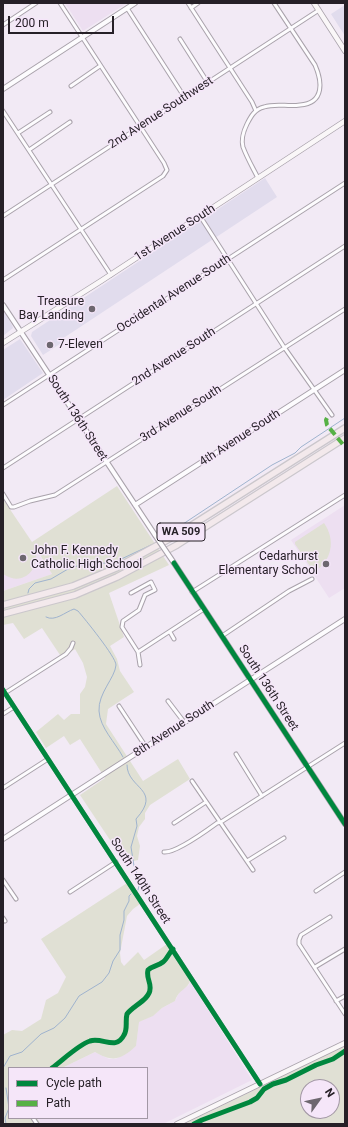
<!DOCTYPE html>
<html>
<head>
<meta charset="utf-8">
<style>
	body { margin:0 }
	#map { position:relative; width:348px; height:1127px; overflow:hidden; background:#f2eaf5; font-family:Roboto,sans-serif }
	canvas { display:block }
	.frame { position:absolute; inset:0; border:4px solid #262027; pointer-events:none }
	.legend { position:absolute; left:8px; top:1067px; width:140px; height:52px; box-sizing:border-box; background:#f5e6f9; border:1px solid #a297a5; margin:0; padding:5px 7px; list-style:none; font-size:12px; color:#262027 }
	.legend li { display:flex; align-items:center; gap:8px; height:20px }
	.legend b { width:20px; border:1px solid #a297a5 }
	.north { position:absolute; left:300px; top:1079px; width:40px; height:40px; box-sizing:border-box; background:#f5e6f9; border:1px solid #a297a5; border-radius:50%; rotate:57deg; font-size:11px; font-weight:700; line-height:16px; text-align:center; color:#262027 }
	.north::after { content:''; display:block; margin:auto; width:14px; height:18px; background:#6d676f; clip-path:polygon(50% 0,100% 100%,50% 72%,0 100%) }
	.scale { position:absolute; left:8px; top:16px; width:106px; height:18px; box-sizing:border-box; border:2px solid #262027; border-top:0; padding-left:5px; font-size:12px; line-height:14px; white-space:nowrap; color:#262027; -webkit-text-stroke:3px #f5e6f9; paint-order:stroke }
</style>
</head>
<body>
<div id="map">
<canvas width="348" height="1127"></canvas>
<div class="frame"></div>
<ul class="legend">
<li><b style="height:5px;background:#00873e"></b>Cycle path</li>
<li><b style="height:5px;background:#56b145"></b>Path</li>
</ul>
<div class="north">N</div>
<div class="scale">200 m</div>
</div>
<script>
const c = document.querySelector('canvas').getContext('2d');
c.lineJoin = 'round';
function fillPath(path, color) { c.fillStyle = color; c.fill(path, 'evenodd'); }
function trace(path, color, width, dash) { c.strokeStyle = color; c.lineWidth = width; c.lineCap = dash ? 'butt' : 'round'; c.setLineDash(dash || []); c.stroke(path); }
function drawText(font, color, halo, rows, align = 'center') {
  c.font = font + ' Roboto,sans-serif'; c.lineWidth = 3; c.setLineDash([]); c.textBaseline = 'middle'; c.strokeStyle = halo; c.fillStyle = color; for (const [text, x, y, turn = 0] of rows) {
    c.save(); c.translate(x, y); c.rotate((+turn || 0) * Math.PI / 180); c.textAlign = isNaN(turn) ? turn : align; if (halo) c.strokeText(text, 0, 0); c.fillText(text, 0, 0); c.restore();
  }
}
fillPath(new Path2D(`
	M 345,5 L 345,36 L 331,14 Z
	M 265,178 L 277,197 L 62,339 L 63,342 L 43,355 L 31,336 L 32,332 Z
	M 3,310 L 12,325 L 13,328 L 3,336 Z
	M 20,339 L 43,373 L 3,400 L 3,350 Z`), '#e1dced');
fillPath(new Path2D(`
	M 65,3 L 127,3 L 83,31 Z
	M 3,499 L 52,574 L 3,591 Z
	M 345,505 L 345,588 L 329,598 L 291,540 Z
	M 190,981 L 252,1080 L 163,1124 L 41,1124 L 37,1118 L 147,1118 L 147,1068 L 62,1068 L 95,1052 L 109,1059 L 116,1059 L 136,1046 L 139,1022 L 152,1016 L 162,1008 L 175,1001 L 180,991 L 189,985 Z`), '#eddff1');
fillPath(new Path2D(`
	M 117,486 L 169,565 L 109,593 L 124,637 L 110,646 L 117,659 L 120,671 L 134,692 L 108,709 L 106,724 L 143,781 L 178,759 L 190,779 L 150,805 L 145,813 L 145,819 L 139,827 L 137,836 L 140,846 L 138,860 L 130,862 L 128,854 L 122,858 L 80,795 L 105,778 L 80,739 L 70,745 L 64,736 L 46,748 L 36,732 L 58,714 L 64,720 L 71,714 L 80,714 L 80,694 L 85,687 L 87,677 L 83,663 L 75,649 L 62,658 L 42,628 L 24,639 L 13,623 L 3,625 L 3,591 L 52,574 L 35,547 C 41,568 24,588 3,574 L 3,499 L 32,542 Z
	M 324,523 C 336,540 332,561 314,572 L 295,544 L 295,542 Z
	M 127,883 L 140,904 L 133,909 L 127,916 L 120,953 L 121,962 L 124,966 L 138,952 L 144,960 L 167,944 L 190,981 C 187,990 179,989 175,1001 L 162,1008 L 153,1016 L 139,1022 L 136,1046 C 122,1059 113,1063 95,1052 L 62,1068 L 9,1068 L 9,1118 L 37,1118 L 41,1124 L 3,1124 L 3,1035 L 12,1030 L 22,1031 L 41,1019 L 46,1000 L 58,993 L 66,977 L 41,939 Z
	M 345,1046 L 345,1124 L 184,1124 ZM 308,1087 L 332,1087 L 332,1111 L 308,1111 Z`), '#e0e0d4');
trace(new Path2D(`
	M 165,538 L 174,530 L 272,465 L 295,453 L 301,447 L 345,418
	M 28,593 L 29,589 L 35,583 L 51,579 L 68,569 L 77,566 L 115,562 L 151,545
	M 46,617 C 55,622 65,612 74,609 L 78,611 C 84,618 116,657 116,665 C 115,678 98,693 99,711 C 100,728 115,742 123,757
	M 127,765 C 127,789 163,789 136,819 L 137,826 L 131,847 L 134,866 L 140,881 L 138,890
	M 3,1068 L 10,1056 L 22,1052 L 41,1034 L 54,1028 L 65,1018 L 79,996 L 102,982 L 109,973 L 113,961 L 120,950 L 120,935 L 124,920 L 124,911 L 129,901 L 129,896 L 131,894
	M 3,1070 L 3,1074
	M 6,1124 L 5,1118 L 9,1108 L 6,1088`), '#9fb3ce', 1);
const minor = new Path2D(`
	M 188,3 L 252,102 L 256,111
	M 127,8 L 185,98
	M 191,8 L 198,3
	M 3,25 L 36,3
	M 180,39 L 208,83
	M 71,86 L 100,66
	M 3,111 L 111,275
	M 18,133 L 50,112
	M 29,150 L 70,122
	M 258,178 C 253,168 247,158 243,147 C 241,140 244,130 247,124 C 251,116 255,109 264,107 C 276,103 288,107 300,105 C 325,103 322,81 315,65 L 274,3
	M 3,216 L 319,10
	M 200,216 L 284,347 L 332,415
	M 3,280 L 163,176 L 167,170 L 164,163 L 60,3
	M 3,405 L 345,183
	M 3,468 L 345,246
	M 3,494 L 11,507 L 14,507 L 30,501 L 55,495 L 345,309
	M 192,592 L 345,495
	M 131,593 L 151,582 L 155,590 L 145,595 L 139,610 L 123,621 L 122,627 L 138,652 L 140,665
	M 170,632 L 174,639
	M 222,636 L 289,591 L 312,579
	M 138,652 L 204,609
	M 3,690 L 260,1084
	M 5,693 L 66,654 L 71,648 L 73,643
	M 168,701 L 184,722
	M 119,706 L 146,747
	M 3,714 L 14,707
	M 236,754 L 262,796
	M 192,781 L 253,870
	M 3,788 L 48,759
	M 174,823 L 206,802
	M 164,852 C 176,853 206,831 217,823 L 221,822 L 345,743
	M 247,861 L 284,838
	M 3,880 L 16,899
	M 316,891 L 345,872
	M 70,892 L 116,862
	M 330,917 L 301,935 L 299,940 L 299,944 L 345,1014
	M 3,918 L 5,921
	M 315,967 L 345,949
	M 336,1001 L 345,996
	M 33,1118 L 37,1124`);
const tertiary = new Path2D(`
	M 3,89 L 135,3
	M 3,305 L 155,535
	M 135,505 L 345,370
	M 174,563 L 345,824
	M 3,839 L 345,619`);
const secondary = new Path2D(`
	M 314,3 L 345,51
	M 3,343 L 101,281 L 345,121
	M 177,1124 L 345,1043`);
const motorway = new Path2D(`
	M 3,605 L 73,586 L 116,568 L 178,534 L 345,428
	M 3,614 L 75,595 L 117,577 L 177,545 L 345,438`);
trace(minor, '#a9a2ab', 5);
trace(tertiary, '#a9a2ab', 6);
trace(secondary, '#a9a2ab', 6);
trace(motorway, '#cbc7cc', 8);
trace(minor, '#fdfcfe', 3);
trace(tertiary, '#fdfcfe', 4);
trace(secondary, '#faf7f8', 4.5);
trace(motorway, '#f3e9ec', 5.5);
const tertiaryBridge = new Path2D(`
	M 155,535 L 174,563`);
trace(tertiaryBridge, '#a9a2ab', 6, []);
trace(tertiaryBridge, '#fdfcfe', 4);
trace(new Path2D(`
	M 327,418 L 326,420 L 327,425 L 345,447`), '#56b145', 4, [8, 4]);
trace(new Path2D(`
	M 174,563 L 345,824
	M 3,690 L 260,1084
	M 52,1068 C 63,1060 78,1045 90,1041 C 103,1037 116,1051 124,1035 C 128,1029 125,1021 127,1014 C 133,1006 150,999 150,989 C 151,982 146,978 148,970 C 152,966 158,966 163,962 C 167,959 169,953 173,949
	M 194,1124 L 202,1120 L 250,1102 L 257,1098 L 264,1089 L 273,1084 L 286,1080 L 316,1065 L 333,1059 L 345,1051`), '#00873e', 5);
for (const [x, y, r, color] of [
	[92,309,4,"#6d676f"],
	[50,345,4,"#6d676f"],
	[23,558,4,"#6d676f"],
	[326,564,4,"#6d676f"]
]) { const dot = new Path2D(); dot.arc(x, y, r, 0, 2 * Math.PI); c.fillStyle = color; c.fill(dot); trace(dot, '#f5e6f9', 1.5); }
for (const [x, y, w] of [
	[181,532,48]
]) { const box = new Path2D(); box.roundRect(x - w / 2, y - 9, w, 18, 3); c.fillStyle = '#f5e6f9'; c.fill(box); trace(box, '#262027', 1); }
drawText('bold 11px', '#262027', null, [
	["WA 509",181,532]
]);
drawText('12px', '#262027', '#f5e6f9', [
	["2nd Avenue Southwest",161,113,-33],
	["1st Avenue South",175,233,-33],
	["Occidental Avenue South",174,294,-33],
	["2nd Avenue South",174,357,-33],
	["3rd Avenue South",181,414,-33],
	["South 136th Street",77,418,57],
	["4th Avenue South",240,438,-33],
	["South 136th Street",268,688,57],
	["8th Avenue South",174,729,-33],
	["South 140th Street",140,881,57]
]);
drawText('12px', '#262027', '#f5e6f9', [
	["Treasure",84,302],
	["Bay Landing",84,316],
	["7-Eleven",58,345,"left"],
	["John F. Kennedy",31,551,"left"],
	["Catholic High School",31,565,"left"],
	["Cedarhurst",318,557],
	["Elementary School",318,571]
], 'right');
</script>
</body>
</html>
